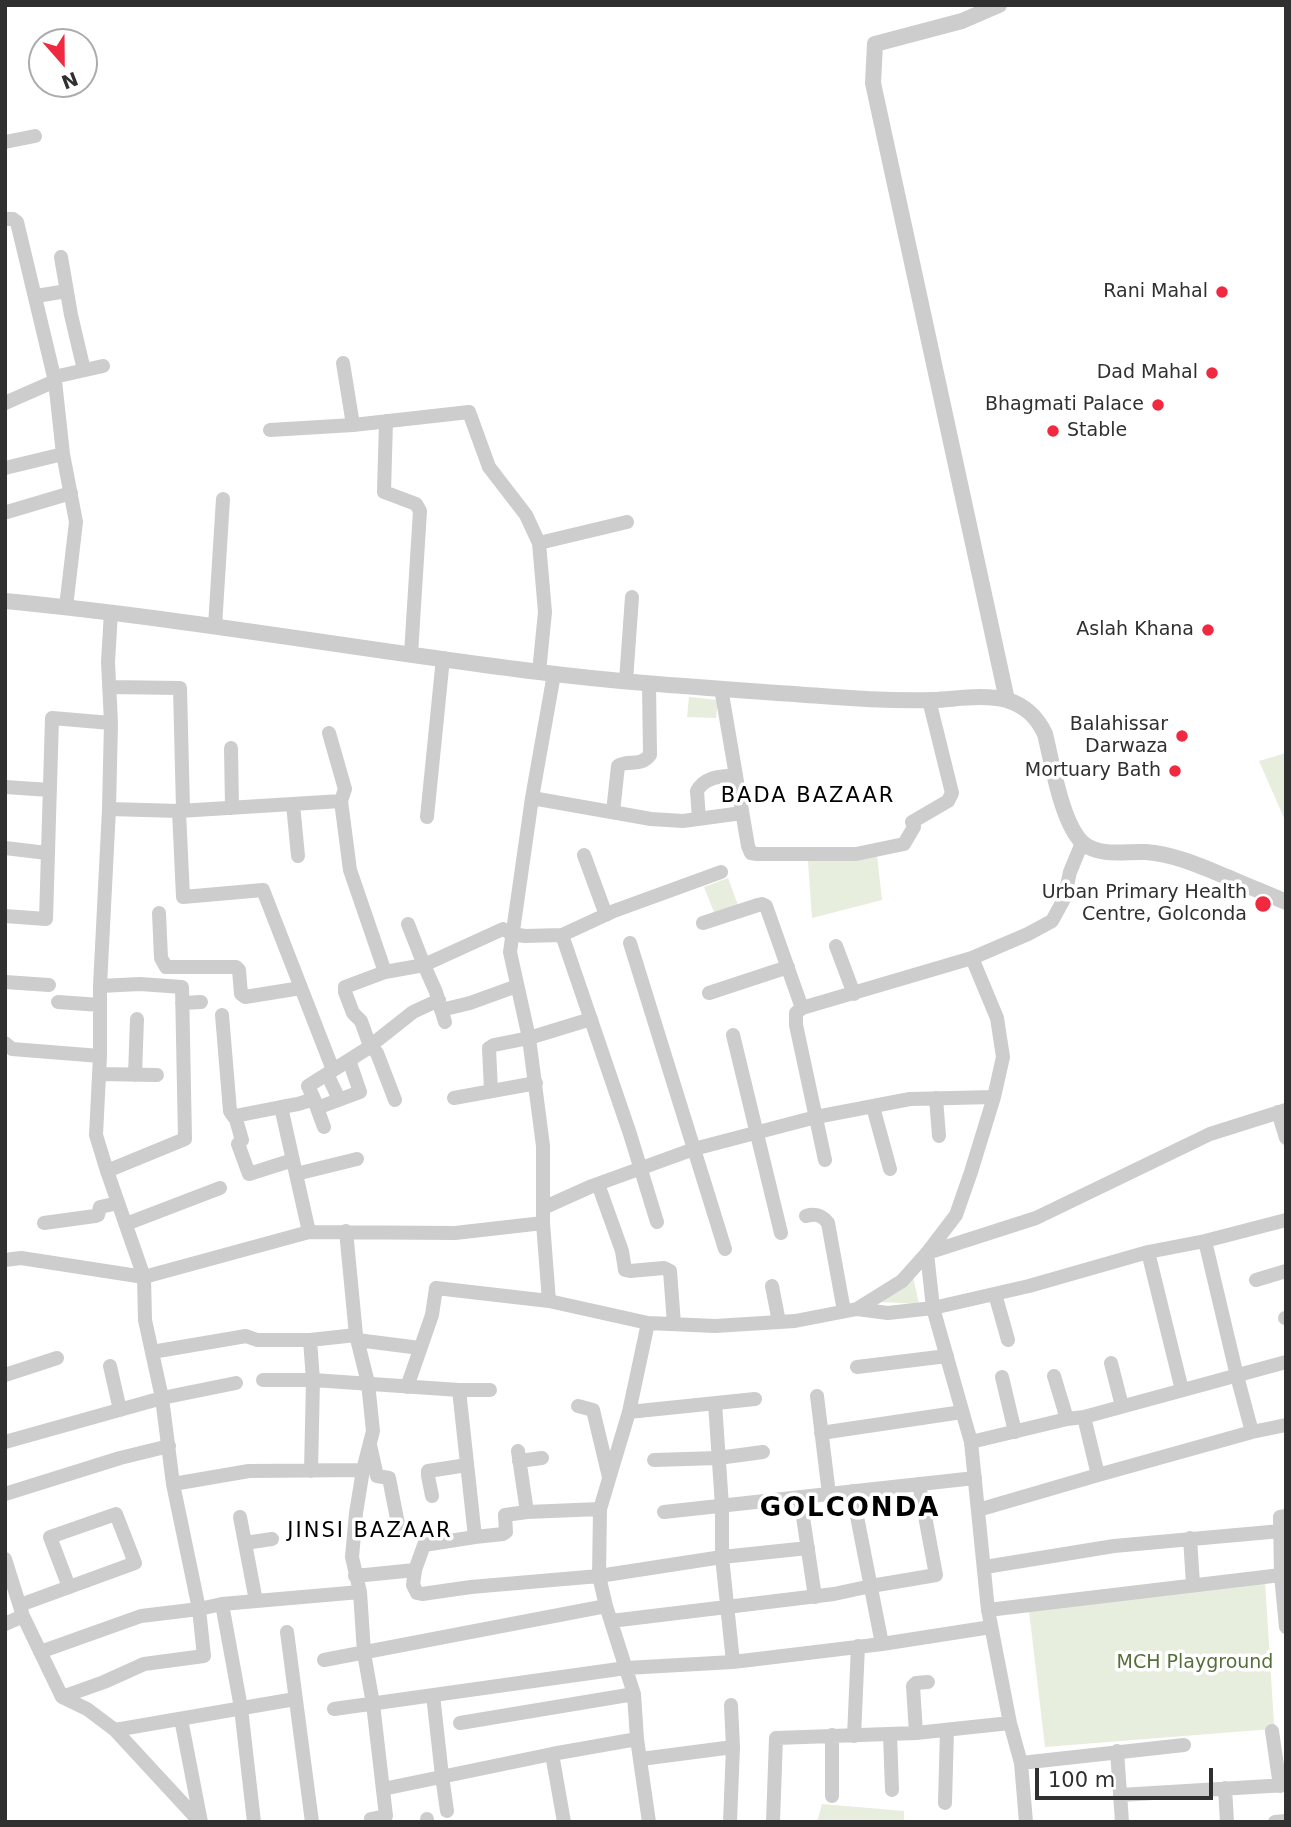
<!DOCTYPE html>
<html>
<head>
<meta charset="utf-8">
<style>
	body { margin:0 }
	#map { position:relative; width:1291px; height:1827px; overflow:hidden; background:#fff; font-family:"DejaVu Sans",sans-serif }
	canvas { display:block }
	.frame { position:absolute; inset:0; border:7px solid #303030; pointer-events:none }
	.north { position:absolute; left:28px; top:28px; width:70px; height:70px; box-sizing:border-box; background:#fff; border:2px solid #acacac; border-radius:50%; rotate:159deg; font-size:19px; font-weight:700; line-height:28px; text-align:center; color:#303030 }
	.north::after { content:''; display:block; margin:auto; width:24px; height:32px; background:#f02941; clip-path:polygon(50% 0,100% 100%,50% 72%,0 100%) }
	.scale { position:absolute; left:1035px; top:1768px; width:178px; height:32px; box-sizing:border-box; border:4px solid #303030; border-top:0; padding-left:9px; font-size:21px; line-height:24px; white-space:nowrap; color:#303030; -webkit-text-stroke:5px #fff; paint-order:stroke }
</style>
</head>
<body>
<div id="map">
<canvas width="1291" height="1827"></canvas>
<div class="frame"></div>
<div class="north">N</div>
<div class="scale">100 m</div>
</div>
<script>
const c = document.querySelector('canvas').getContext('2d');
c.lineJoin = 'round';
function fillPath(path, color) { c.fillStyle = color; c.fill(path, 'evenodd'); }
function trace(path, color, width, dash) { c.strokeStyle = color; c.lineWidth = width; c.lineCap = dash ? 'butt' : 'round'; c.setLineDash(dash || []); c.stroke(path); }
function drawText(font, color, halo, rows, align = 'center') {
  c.font = font + ' "DejaVu Sans",sans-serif'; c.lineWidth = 7; c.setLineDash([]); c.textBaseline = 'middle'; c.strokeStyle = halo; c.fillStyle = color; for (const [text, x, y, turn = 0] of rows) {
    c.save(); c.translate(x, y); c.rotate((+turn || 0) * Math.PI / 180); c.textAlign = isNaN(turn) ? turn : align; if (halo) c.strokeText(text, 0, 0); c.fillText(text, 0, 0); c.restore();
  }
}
fillPath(new Path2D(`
	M 689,697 L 718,700 L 716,718 L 687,717 Z
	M 1286,753 L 1286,817 L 1284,818 L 1259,761 Z
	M 877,855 L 882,900 L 812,918 L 808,861 Z
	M 728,878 L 738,905 L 714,912 L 704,887 Z
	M 913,1276 L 919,1304 L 880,1302 Z
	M 1265,1581 L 1274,1724 L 1272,1729 L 1045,1747 L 1029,1611 Z
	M 822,1804 L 904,1811 L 904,1822 L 817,1822 Z`), '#e7eede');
trace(new Path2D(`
	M 5,142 L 35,136
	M 5,219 L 13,219 L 17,222 L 55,381 L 63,454 L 76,522 L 66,607
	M 61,257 L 71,315 L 84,370
	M 36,296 L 67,291
	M 343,363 L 353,425
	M 54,377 L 103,366
	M 5,403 L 55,381
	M 386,421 L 384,492 L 416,504 L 420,511 L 411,654
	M 270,430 L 353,425 L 469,412 L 489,467 L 526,515 L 539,543 L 545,612 L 539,672
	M 5,468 L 63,454
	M 7,512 L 71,493
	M 539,543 L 627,522
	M 215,626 L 223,499
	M 626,681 L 632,597
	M 109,687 L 180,688 L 183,809
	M 721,688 L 748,846 L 751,853 L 757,854 L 856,854 L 904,844 L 914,827 L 912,822 L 948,801 L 952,793 L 929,700
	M 329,733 L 345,789 L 341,801 L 350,870 L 385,972 L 424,965 L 503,929 L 512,934 L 525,936 L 562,935 L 614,911 L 721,872
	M 231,748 L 232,808
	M 5,787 L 50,790
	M 532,798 L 651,819 L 683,821 L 742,813
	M 293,804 L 298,856
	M 109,809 L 179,811 L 341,801
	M 179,811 L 183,897 L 263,890 L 333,1070
	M 613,812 L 618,766 C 629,759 639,768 650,755 L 649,683
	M 427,817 L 443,658
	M 699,819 L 697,791 C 705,776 721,777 736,775
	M 5,848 L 47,853
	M 584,855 L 606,915
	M 159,913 L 161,958 L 166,967 L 236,967 L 239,970 L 241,994 L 245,997 L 301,988
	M 5,916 L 46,919 L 52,718 L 111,723
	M 703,923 L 758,905 L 762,904 L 766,906 L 802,1008
	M 408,924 L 424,965 L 436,992 L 445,1022
	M 562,935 L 630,1134 L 657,1222
	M 630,943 L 725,1249
	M 836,946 L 854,994
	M 385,972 L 345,987 L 345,992 L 353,1013 L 361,1021 L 370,1046 L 377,1053 L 395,1100
	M 5,982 L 49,985
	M 100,986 L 140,984 L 182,987 L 185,1139 L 107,1171
	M 709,993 L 788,967
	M 58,1002 L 100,1005
	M 182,1003 L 201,1002
	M 441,1010 L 470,1003 L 517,986
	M 222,1015 L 230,1111 L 234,1117
	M 733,1035 L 781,1233
	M 5,1043 L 12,1049 L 100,1056
	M 99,1074 L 157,1075
	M 327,1074 L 339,1099
	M 135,1075 L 137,1019
	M 491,1091 L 489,1048 L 494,1045 L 529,1038 L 591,1019
	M 454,1098 L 536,1083
	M 936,1098 L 939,1136
	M 314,1099 L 317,1108 L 360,1092 L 349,1060
	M 281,1107 L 235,1116 L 242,1140 L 238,1144 L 249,1174 L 293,1160
	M 873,1107 L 890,1169
	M 317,1108 L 324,1127
	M 1278,1112 L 1286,1138
	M 825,1160 L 796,1025 L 796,1013 L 802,1008 L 972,958 L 1028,934 L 1052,921 L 1064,899 L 1070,872 L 1082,843
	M 296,1174 L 357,1159
	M 598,1184 L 622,1251 L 625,1270 L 630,1271 L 664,1268 L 670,1271 L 674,1324
	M 543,1208 L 592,1186 L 694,1149 L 816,1117 L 910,1099 L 994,1097
	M 806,1216 C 816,1213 822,1215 828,1223 L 844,1311
	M 44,1223 L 95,1216 L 98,1215 L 100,1207 L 118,1203
	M 126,1224 L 220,1188
	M 346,1231 L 356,1335 L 368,1383 L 373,1431 L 363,1470 L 356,1513 L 352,1557 L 360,1592 L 364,1653 L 373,1704 L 386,1816 L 371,1819 L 371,1822
	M 309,1232 L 281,1107 L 298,1104 L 314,1099 L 308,1086 L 365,1050 L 413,1012 L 439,1000
	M 1205,1241 L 1237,1376 L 1252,1432
	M 1148,1252 L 1182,1390
	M 5,1260 L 21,1258 L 144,1277 L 309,1232 L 455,1233 L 543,1223
	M 1256,1280 L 1286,1271
	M 772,1286 L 779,1322
	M 995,1294 L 1008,1340
	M 549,1301 L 543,1223 L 543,1146 L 529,1038 L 510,952 L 532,798 L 554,674
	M 857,1309 L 888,1313 L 933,1308 L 1029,1286 L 1148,1252 L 1205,1241 L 1286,1220
	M 1285,1318 L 1286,1318
	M 648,1323 L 629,1412 L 600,1509 L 599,1576 L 606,1606 L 634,1694 L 637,1739 L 649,1822
	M 357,1340 L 420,1348
	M 152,1352 L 246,1336 L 257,1340 L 310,1340
	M 1111,1363 L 1122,1406
	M 110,1366 L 120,1410
	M 857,1367 L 947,1356
	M 5,1375 L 57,1358
	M 1054,1376 L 1067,1419
	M 1002,1377 L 1015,1432
	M 263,1380 L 313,1380 L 459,1390 L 490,1390
	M 407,1387 L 432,1315 L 436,1288 L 549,1301 L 648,1323 L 715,1326 L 795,1321 L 857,1309 L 902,1281 L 927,1253 L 956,1215 L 971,1172 L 994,1097 L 1003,1057 L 997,1018 L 972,958
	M 817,1396 L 829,1494
	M 715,1403 L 722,1506 L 722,1557 L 733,1662
	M 578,1406 L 593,1410 L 609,1477
	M 629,1412 L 755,1399
	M 1084,1417 L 1098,1475
	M 821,1433 L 962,1412
	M 5,1442 L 162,1398 L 236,1383
	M 971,1442 L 1067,1419 L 1084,1417 L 1286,1362
	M 370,1445 L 377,1476 L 389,1478 L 398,1524
	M 518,1451 L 527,1512 L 600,1509
	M 654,1460 L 718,1458 L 763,1452
	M 519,1461 L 542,1458
	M 311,1471 L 313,1380 L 310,1340 L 356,1335
	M 173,1484 L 249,1471 L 363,1470
	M 852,1491 L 882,1644
	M 5,1494 L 120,1458 L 169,1446
	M 432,1496 L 428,1476 L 428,1471 L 467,1465
	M 800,1497 L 815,1597
	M 978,1510 L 1098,1475 L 1252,1432 L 1286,1425
	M 664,1512 L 975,1478
	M 1286,1516 L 1280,1517 L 1281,1575 L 1286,1627
	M 240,1517 L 256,1601
	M 475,1537 L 503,1534 L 506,1532 L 505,1515 L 527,1512
	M 1190,1538 L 1193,1584
	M 245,1543 L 272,1539
	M 5,1559 L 23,1616 L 62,1697 L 87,1709 L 115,1730 L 200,1822
	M 985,1567 L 1114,1546 L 1281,1531
	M 415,1570 L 413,1585 L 417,1593 L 422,1594 L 471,1587 L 599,1576 L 722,1557 L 808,1548
	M 355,1576 L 415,1570 L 424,1545 L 475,1537 L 459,1390
	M 222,1604 L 241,1708 L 254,1822
	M 20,1605 L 135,1563 L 116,1514 L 50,1537 L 69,1587
	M 988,1610 L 1281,1575
	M 611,1621 L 834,1594 L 871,1586 L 936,1575 L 919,1484
	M 5,1624 L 23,1616
	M 287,1632 L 312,1822
	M 40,1652 L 141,1616 L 199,1609 L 222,1604 L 360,1592
	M 324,1660 L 606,1606
	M 433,1695 L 442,1776 L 447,1811
	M 62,1697 L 104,1682 L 144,1664 L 204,1656 L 199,1609 L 173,1484 L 162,1398 L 145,1320 L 144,1277 L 107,1171 L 96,1135 L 100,1056 L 100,986 L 109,809 L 111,723 L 108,662 L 111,612
	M 334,1709 L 626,1668 L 733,1662 L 882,1644 L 991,1627
	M 181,1719 L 201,1822
	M 460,1723 L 634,1694
	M 115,1730 L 295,1699
	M 1272,1731 L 1280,1786
	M 916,1733 L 913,1686 L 916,1683 L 928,1682
	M 890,1734 L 892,1790
	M 854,1736 L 858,1646
	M 1117,1751 L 1122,1822
	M 552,1754 L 564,1822
	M 641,1759 L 733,1747
	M 1021,1763 L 1184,1745
	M 1225,1788 L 1227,1822
	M 383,1789 L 552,1754 L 637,1739
	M 1120,1795 L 1286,1785
	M 832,1796 L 832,1735
	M 945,1803 L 947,1730
	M 427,1819 L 427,1822
	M 730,1822 L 733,1747 L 731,1705
	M 773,1822 L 776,1738 L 916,1733 L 1010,1723
	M 1026,1822 L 1021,1763 L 1010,1723 L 988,1610 L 971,1442 L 933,1308 L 927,1253 L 1036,1218 L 1210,1134 L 1286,1110
	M 1275,1822 L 1286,1821`), '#cdcdcd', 14);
trace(new Path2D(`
	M 999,5 L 962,21 L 875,44 L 873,83 L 1007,700
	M 5,601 C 184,618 361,650 539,672 C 632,684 727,689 821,696 C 858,699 895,701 933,700 C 957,699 983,694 1007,700 C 1026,706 1037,717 1045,734 C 1052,762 1062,826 1084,844 C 1101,857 1125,851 1146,852 C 1175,854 1205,868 1232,879 C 1250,887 1268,894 1286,902`), '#cdcdcd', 16);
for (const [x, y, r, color] of [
	[1222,292,7,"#f02941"],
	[1212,373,7,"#f02941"],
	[1158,405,7,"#f02941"],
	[1053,431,7,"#f02941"],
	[1208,630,7,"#f02941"],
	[1182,736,7,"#f02941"],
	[1175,771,7,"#f02941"],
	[1263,904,9,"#f02941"]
]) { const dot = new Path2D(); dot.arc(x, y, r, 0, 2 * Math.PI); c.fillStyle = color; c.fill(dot); trace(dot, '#fff', 2.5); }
drawText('19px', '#303030', '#fff', [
	["Rani Mahal",1208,292],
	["Dad Mahal",1198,373],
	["Bhagmati Palace",1144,405],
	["Stable",1067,431,"left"],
	["Aslah Khana",1194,630],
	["Balahissar",1168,725],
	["Darwaza",1168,747],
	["Mortuary Bath",1161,771],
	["Urban Primary Health",1247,893],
	["Centre, Golconda",1247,915]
], 'right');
drawText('19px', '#556f3a', '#fff', [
	["MCH Playground",1195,1663]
]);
c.letterSpacing = '2px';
drawText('21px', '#000', '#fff', [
	["BADA BAZAAR",808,797],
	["JINSI BAZAAR",370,1532]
]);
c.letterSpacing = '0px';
c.letterSpacing = '2px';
drawText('bold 26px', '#000', '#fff', [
	["GOLCONDA",850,1509]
]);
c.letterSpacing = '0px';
</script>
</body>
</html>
